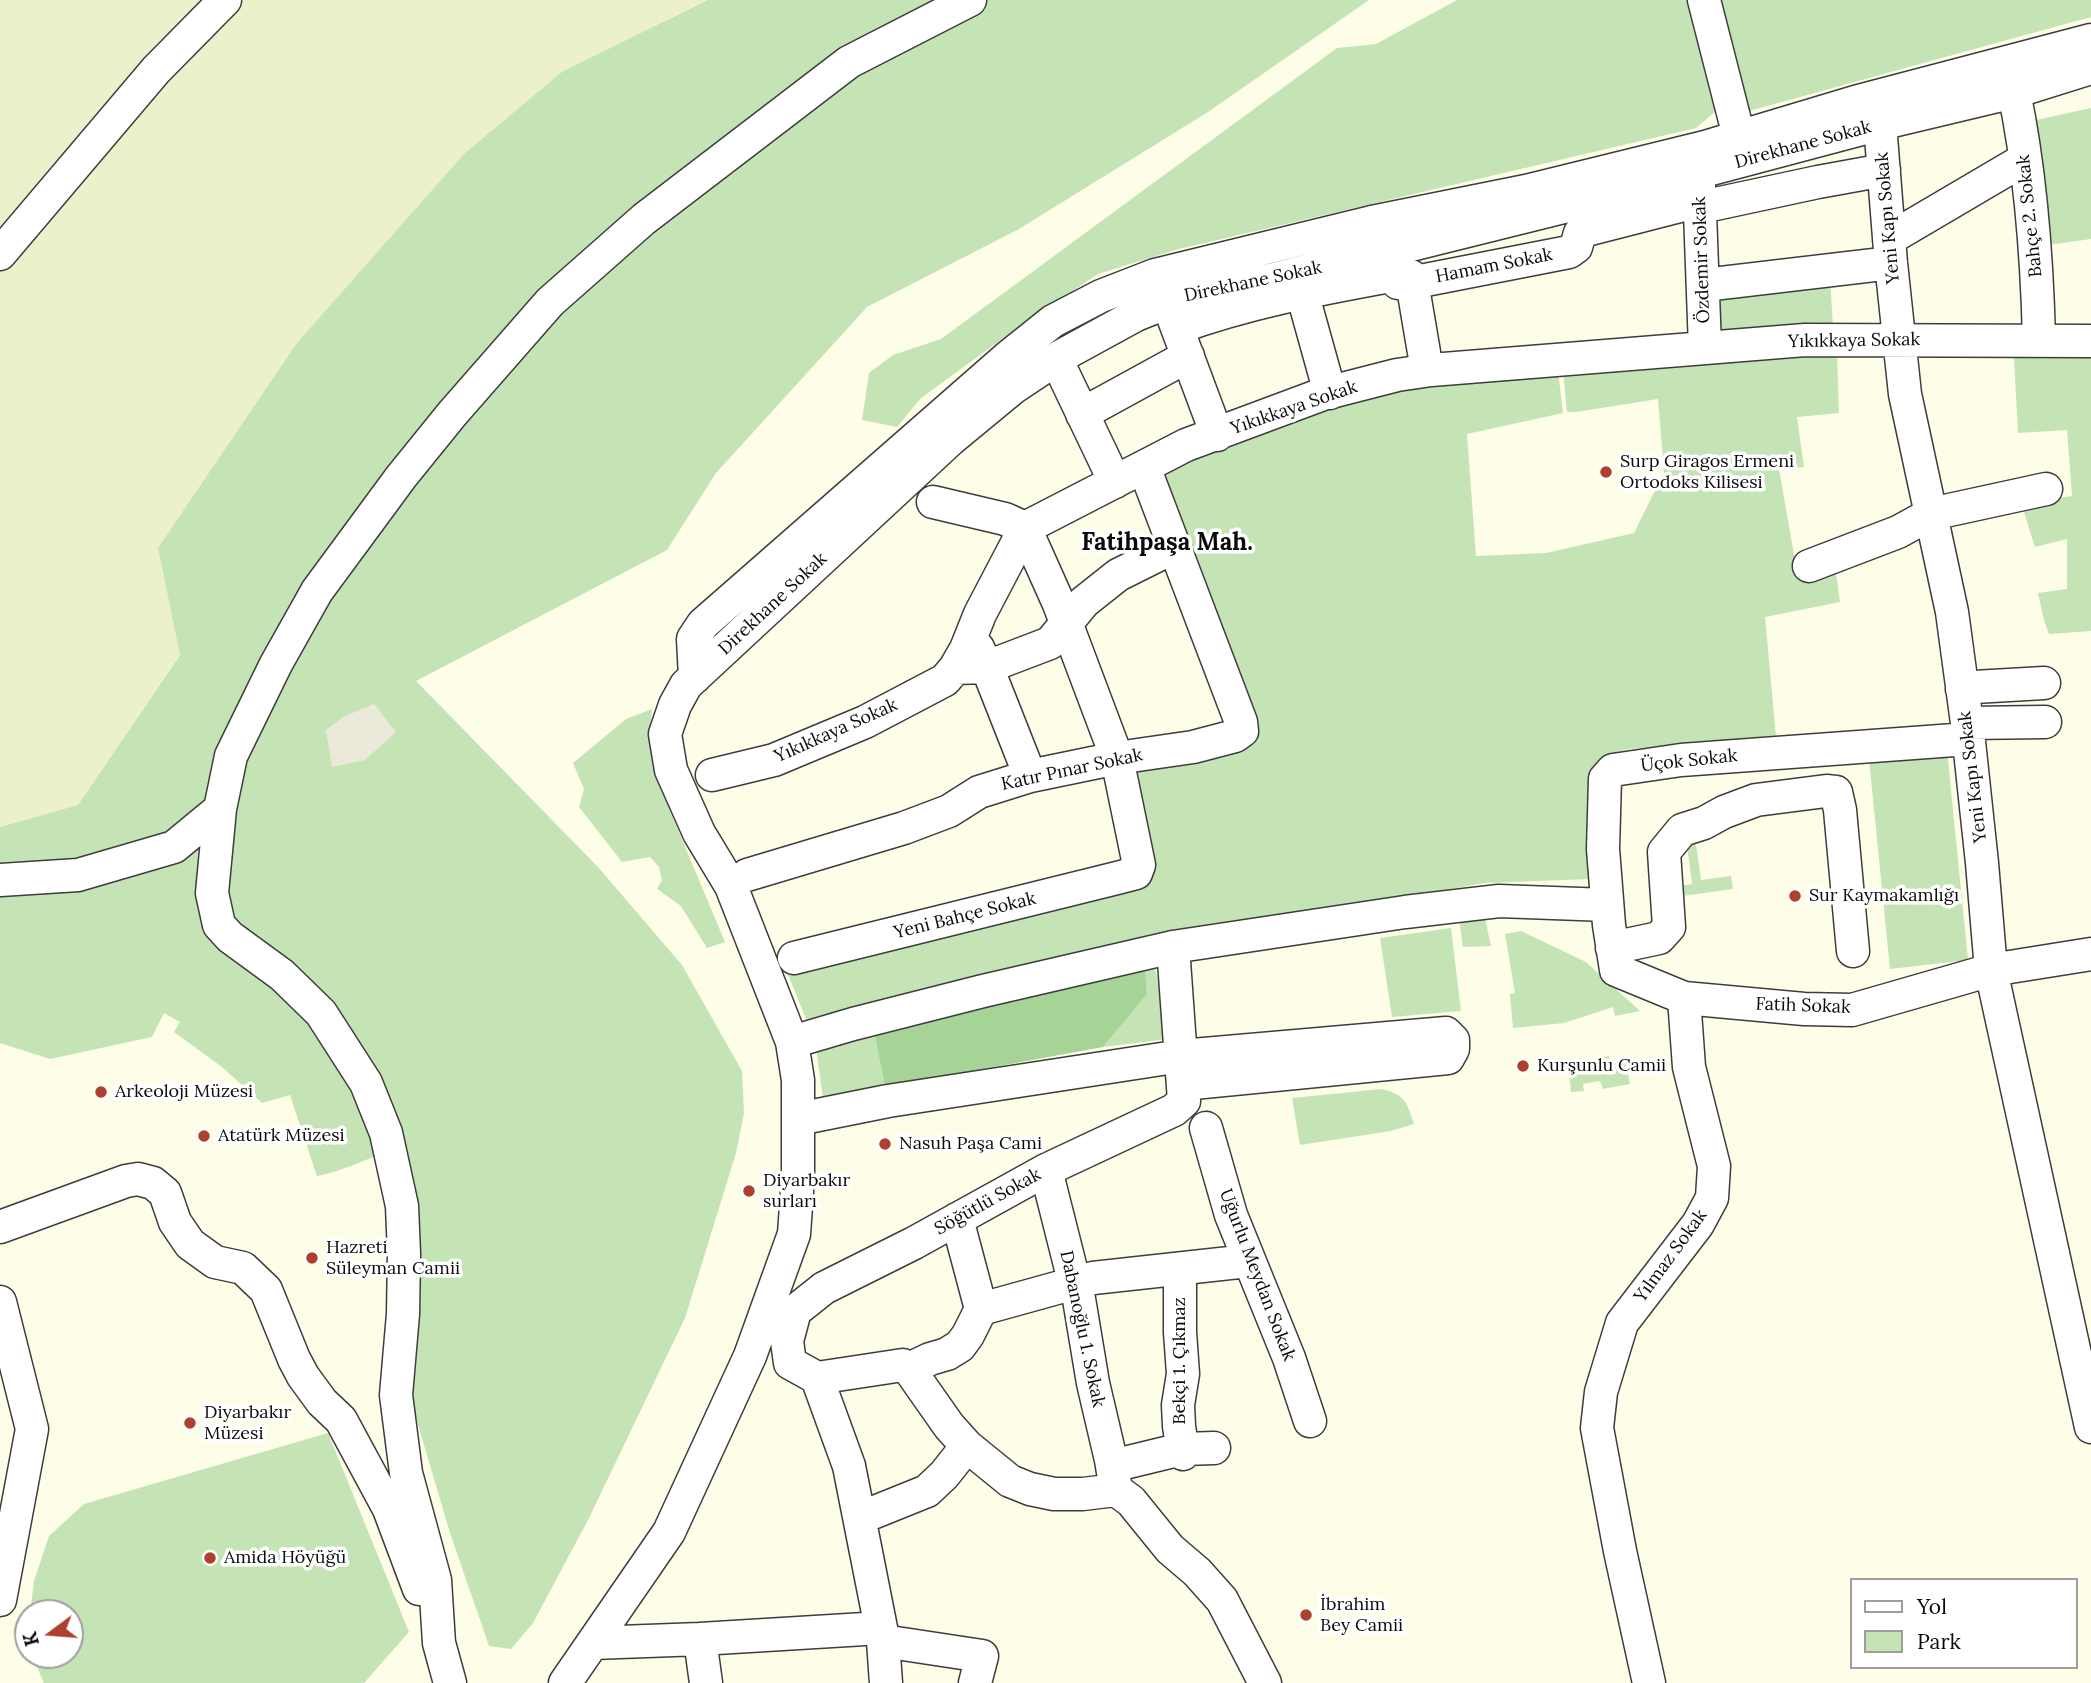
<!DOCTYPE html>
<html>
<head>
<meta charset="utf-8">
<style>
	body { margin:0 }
	#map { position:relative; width:2091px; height:1683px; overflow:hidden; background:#fdfde8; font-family:Lora,serif }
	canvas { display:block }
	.legend { position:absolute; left:1850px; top:1578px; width:228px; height:91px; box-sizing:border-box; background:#fff; border:2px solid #9d9d9d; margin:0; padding:9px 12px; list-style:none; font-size:21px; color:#0a0a0a }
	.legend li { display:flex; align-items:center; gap:14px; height:35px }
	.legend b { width:35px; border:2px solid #9d9d9d }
	.north { position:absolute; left:14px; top:1599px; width:70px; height:70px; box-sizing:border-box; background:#fff; border:2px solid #9d9d9d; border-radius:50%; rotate:254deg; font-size:19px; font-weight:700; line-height:28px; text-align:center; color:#0a0a0a }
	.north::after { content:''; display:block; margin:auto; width:24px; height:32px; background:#ad402e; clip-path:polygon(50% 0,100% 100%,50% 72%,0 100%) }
</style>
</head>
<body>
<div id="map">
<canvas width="2091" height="1683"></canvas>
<ul class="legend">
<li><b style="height:9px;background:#fff"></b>Yol</li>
<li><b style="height:19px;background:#c5e4b6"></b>Park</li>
</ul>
<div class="north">K</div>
</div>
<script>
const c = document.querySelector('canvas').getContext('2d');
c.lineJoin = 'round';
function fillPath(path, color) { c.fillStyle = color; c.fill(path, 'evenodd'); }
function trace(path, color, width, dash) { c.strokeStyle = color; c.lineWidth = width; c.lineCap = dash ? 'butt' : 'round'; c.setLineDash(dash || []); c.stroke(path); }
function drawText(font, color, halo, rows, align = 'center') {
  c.font = font + ' Lora,serif'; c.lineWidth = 7; c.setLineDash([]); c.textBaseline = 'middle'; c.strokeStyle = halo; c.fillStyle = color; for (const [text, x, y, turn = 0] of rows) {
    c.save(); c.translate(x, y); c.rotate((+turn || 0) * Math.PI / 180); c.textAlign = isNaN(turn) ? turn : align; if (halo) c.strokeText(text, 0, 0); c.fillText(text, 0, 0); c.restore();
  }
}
fillPath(new Path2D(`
	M 0,0 L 708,0 L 563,71 L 158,548 L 180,654 L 78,805 L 0,827 Z`), '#ecf0cb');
fillPath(new Path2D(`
	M 708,0 L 1369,0 L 1208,112 L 1019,229 L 867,307 L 716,473 L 667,550 L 416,681 L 598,867 L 682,965 L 742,1071 L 744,1113 L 736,1153 L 685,1318 L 588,1520 L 533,1623 L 511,1649 L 489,1646 L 450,1533 L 411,1401 L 396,1149 C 369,1157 345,1171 317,1176 L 290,1095 L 262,1103 L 222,1067 L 174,1032 L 180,1022 L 164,1013 L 152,1037 L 50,1059 L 0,1043 L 0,827 L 78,805 L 180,655 L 158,548 L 297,343 L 464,154 L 563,71 Z
	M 1457,0 L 1691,0 L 1712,86 L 1716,111 L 1696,128 L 1179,249 L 1098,274 L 1020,326 L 921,398 L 897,427 L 862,420 L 869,373 L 893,355 L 941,339 L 1337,48 L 1376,44 Z
	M 1716,0 L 2091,0 L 2091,17 L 1749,111 Z
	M 2091,108 L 2091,239 L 2041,246 L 2027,122 Z
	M 1830,278 L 1833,327 L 1711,334 L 1705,291 Z
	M 2091,354 L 2091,631 L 2049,634 L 2044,620 L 2038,593 L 2067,589 L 2067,539 L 2035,547 L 2021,503 L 2072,496 L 2067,430 L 2018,433 L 2014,358 Z
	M 1837,355 L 1839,413 L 1797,417 L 1804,467 L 1779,469 L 1797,572 L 1835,565 L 1840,602 L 1765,617 L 1776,736 L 1629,749 L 1611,753 L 1598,761 L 1589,777 L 1594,864 L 1590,879 L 1484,883 L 1169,941 L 808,1024 L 785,967 L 1146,879 L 1130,773 L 1254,739 L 1155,475 L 1400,384 L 1558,371 L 1563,413 L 1467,434 L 1476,556 L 1546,553 L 1634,533 L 1664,472 L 1658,399 L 1576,412 L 1567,412 L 1563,371 Z
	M 652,709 L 649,743 L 660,787 L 725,942 L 707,948 L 681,906 L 657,889 L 662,880 L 659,867 L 650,857 L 622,862 L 579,807 L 584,789 L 573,763 L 626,719 Z
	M 1947,750 L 1968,960 L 1890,969 L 1869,759 Z
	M 1695,837 L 1701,880 L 1731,876 L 1733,889 L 1675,897 L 1674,887 L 1692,884 L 1686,838 Z
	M 1484,914 L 1491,946 L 1463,947 L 1459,919 Z
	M 1451,928 L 1461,1011 L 1392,1017 L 1380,938 Z
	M 1521,931 L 1586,962 L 1640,1011 L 1615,1016 L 1613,1007 L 1564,1023 L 1513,1028 L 1510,994 L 1515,993 L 1505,934 Z
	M 1155,967 L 1168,1039 L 1103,1047 L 1147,994 L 1145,969 Z
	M 874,1032 L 885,1087 L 823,1099 L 816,1047 Z
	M 1609,1056 L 1612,1064 L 1625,1060 L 1630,1084 L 1603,1089 L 1600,1081 L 1583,1084 L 1584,1091 L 1571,1092 L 1568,1063 Z
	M 1382,1089 C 1405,1095 1407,1102 1414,1124 L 1391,1131 L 1300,1145 L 1292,1098 Z
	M 328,1433 L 409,1632 L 364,1683 L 44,1683 L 32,1655 L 70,1655 L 70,1613 L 30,1613 L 34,1581 L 49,1536 L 84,1504 Z`), '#c5e4b6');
fillPath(new Path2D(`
	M 1145,969 L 1147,994 L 1103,1047 L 885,1087 L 874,1032 Z`), '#a6d396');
fillPath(new Path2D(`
	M 374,704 L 396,732 L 365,760 L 332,767 L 326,730 L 343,717 Z`), '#ebeada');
const minor = new Path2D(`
	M 1704,0 L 1744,156
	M 2014,92 C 2031,173 2037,258 2039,340
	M 1880,124 L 1891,263 L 1905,394 L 1952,612 L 1967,723 L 1982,863 L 1991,970 L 2091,1427
	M 1699,185 L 1705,348
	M 1889,239 L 2025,159
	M 0,254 L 156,70 L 225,0
	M 1411,276 L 1427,370
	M 1300,285 L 1330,393
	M 1704,285 L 1891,263
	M 1173,317 L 1217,435
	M 1177,328 C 1245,303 1319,289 1390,276 L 1395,277 L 1398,283 L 1405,284 L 1569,252 L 1576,247 L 1580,233 L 1590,229 L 1699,201 L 1706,206 L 1818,182 L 1884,170
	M 1062,371 L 1115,482
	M 1082,414 L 1188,356
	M 1809,566 L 1898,532 L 1931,514 L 2046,489
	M 978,648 L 987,667 L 1030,776
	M 955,668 L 987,667 L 1050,643 L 1084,602 L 1118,575 L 1174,547
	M 695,677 L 693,639 L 703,624 L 1008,357 L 1053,321 L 1101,296 L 1155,275 L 1372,222 L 1526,191 L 1705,147 L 1855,102 L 2091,40
	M 1962,689 L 1974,687 L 2044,683
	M 1967,723 L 2045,722
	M 1968,739 L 1681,760 L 1613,770 L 1605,779 L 1603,849 L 1609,925 L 1616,970 L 1684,998 L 1804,1009 L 1852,1010 L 1991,970 L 2091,954
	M 712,775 L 774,760 L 865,722 L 945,680 L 955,668 L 966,649 L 980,614 L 1025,528 L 1186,445 L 1323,394 L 1397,375 L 1431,370 L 1805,340 L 2091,341
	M 220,809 L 212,893 L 219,925 L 230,937 L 282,975 L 321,1013 L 366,1083 L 386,1133 L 402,1206 L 404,1254 L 403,1314 L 396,1395 L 406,1473 L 435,1580 L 439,1643 L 450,1683
	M 747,875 L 904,828 L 949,811 L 979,792 L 1030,776 L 1117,758 L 1193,747 L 1235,736 L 1242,731 L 1241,722 L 1144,467
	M 0,880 L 78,875 L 174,847 L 220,809 L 231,756 L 276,664 L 317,591 L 401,477 L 452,414 L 550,302 L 644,219 L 849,62 L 970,0
	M 1612,948 L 1659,938 L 1669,927 L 1664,852 L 1682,830 L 1704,823 L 1724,812 L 1756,800 L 1826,791 L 1836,792 L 1840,810 L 1853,951
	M 794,958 L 1117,878 L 1136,873 L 1139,865 L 1117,758 L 1059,604 L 1025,528 L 1005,519 L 933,502
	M 792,1042 L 853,1024 L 983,991 L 1173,947 L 1405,912 L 1499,901 L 1607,905
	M 798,1119 L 888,1101 L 1181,1056 L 1446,1033 L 1453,1040 L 1453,1049 L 1448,1058 L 1183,1084
	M 1206,1128 L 1231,1215 L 1289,1358 L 1310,1421
	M 1046,1170 L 1072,1273 L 1076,1281 L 1093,1383 L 1111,1460 L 1116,1490
	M 957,1219 L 981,1309 L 1093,1278 L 1248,1261
	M 0,1227 L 126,1181 L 138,1179 L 153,1183 L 165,1193 L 175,1222 L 190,1244 L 215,1262 L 243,1268 L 266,1290 L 294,1359 L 303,1376 L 322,1402 L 341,1420 L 389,1509 L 419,1589
	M 1180,1269 L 1180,1332 L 1183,1374 L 1178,1405 L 1179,1426 L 1183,1454
	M 0,1302 L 32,1429 L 0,1600
	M 909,1369 L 930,1359 L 947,1354 L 960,1346 L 968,1335 L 981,1309
	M 817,1378 L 903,1365 L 909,1369 L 949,1426 L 967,1446 L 1010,1481 L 1030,1489 L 1054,1494 L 1083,1494 L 1116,1490 L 1131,1501 L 1170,1549 L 1197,1572 L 1222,1600 L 1265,1683
	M 1112,1466 L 1182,1449 L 1214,1448
	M 860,1518 L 927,1491 L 944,1475 L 967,1446
	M 881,1628 L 849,1466 L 817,1378 L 790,1363 L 787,1341 L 795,1311 L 824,1288 L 914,1243 L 1046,1170 L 1174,1110 L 1184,1101 L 1173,947
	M 700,1639 L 881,1628 L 883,1641 L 982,1656 L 975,1683
	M 883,1641 L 886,1683
	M 593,1643 L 700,1639 L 706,1683
	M 565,1683 L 669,1532 L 750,1356 L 794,1234 L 798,1178 L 798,1080 L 792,1042 L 731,886 L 699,833 L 671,770 L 665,734 L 675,705 L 686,685 L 950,440 L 1013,388 L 1061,356 L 1136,315 L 1183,296 L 1270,280 L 1632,190 L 1880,124 L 2014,92 L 2091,68
	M 1649,1683 L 1620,1551 L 1597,1428 L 1601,1392 L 1622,1323 L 1698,1224 L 1712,1198 L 1714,1166 L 1689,1067 L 1684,998`);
trace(minor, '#3d3d3d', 35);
trace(minor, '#fff', 32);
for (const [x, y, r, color] of [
	[1606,472,7,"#ad402e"],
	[1795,896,7,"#ad402e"],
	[1523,1066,7,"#ad402e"],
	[101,1092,7,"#ad402e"],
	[204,1136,7,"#ad402e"],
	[885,1144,7,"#ad402e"],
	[749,1191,7,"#ad402e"],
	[312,1258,7,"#ad402e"],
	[190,1423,7,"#ad402e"],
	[210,1558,7,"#ad402e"],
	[1306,1615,7,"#ad402e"]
]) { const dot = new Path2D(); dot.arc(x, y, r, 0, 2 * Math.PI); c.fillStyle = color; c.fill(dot); trace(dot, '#fff', 2.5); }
drawText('18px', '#0a0a0a', '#fff', [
	["Direkhane Sokak",1803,145,-15],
	["Bahçe 2. Sokak",2030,216,-96],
	["Yeni Kapı Sokak",1888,218,-95],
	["Özdemir Sokak",1702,260,-92],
	["Hamam Sokak",1494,266,-11],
	["Direkhane Sokak",1253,282,-12],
	["Yıkıkkaya Sokak",1854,341,-1],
	["Yıkıkkaya Sokak",1294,408,-19],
	["Direkhane Sokak",773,604,-43],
	["Yıkıkkaya Sokak",836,731,-24],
	["Üçok Sokak",1689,761,-6],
	["Katır Pınar Sokak",1072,770,-12],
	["Yeni Kapı Sokak",1973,777,-97],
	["Yeni Bahçe Sokak",965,916,-14],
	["Fatih Sokak",1803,1006,2],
	["Söğütlü Sokak",988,1202,-29],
	["Yılmaz Sokak",1671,1256,-54],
	["Uğurlu Meydan Sokak",1257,1275,69],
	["Dabanoğlu 1. Sokak",1082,1329,78],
	["Bekçi 1. Çıkmaz",1180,1361,-90]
]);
drawText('18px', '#0a0a0a', '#fff', [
	["Surp Giragos Ermeni",1620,462],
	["Ortodoks Kilisesi",1620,483],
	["Sur Kaymakamlığı",1809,896],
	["Kurşunlu Camii",1537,1066],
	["Arkeoloji Müzesi",115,1092],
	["Atatürk Müzesi",218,1136],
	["Nasuh Paşa Cami",899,1144],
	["Diyarbakır",763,1181],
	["surları",763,1202],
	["Hazreti",326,1248],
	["Süleyman Camii",326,1269],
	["Diyarbakır",204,1413],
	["Müzesi",204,1434],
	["Amida Höyüğü",224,1558],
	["İbrahim",1320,1605],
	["Bey Camii",1320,1626]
], 'left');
drawText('bold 24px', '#0a0a0a', '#fff', [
	["Fatihpaşa Mah.",1167,543]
]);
</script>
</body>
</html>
